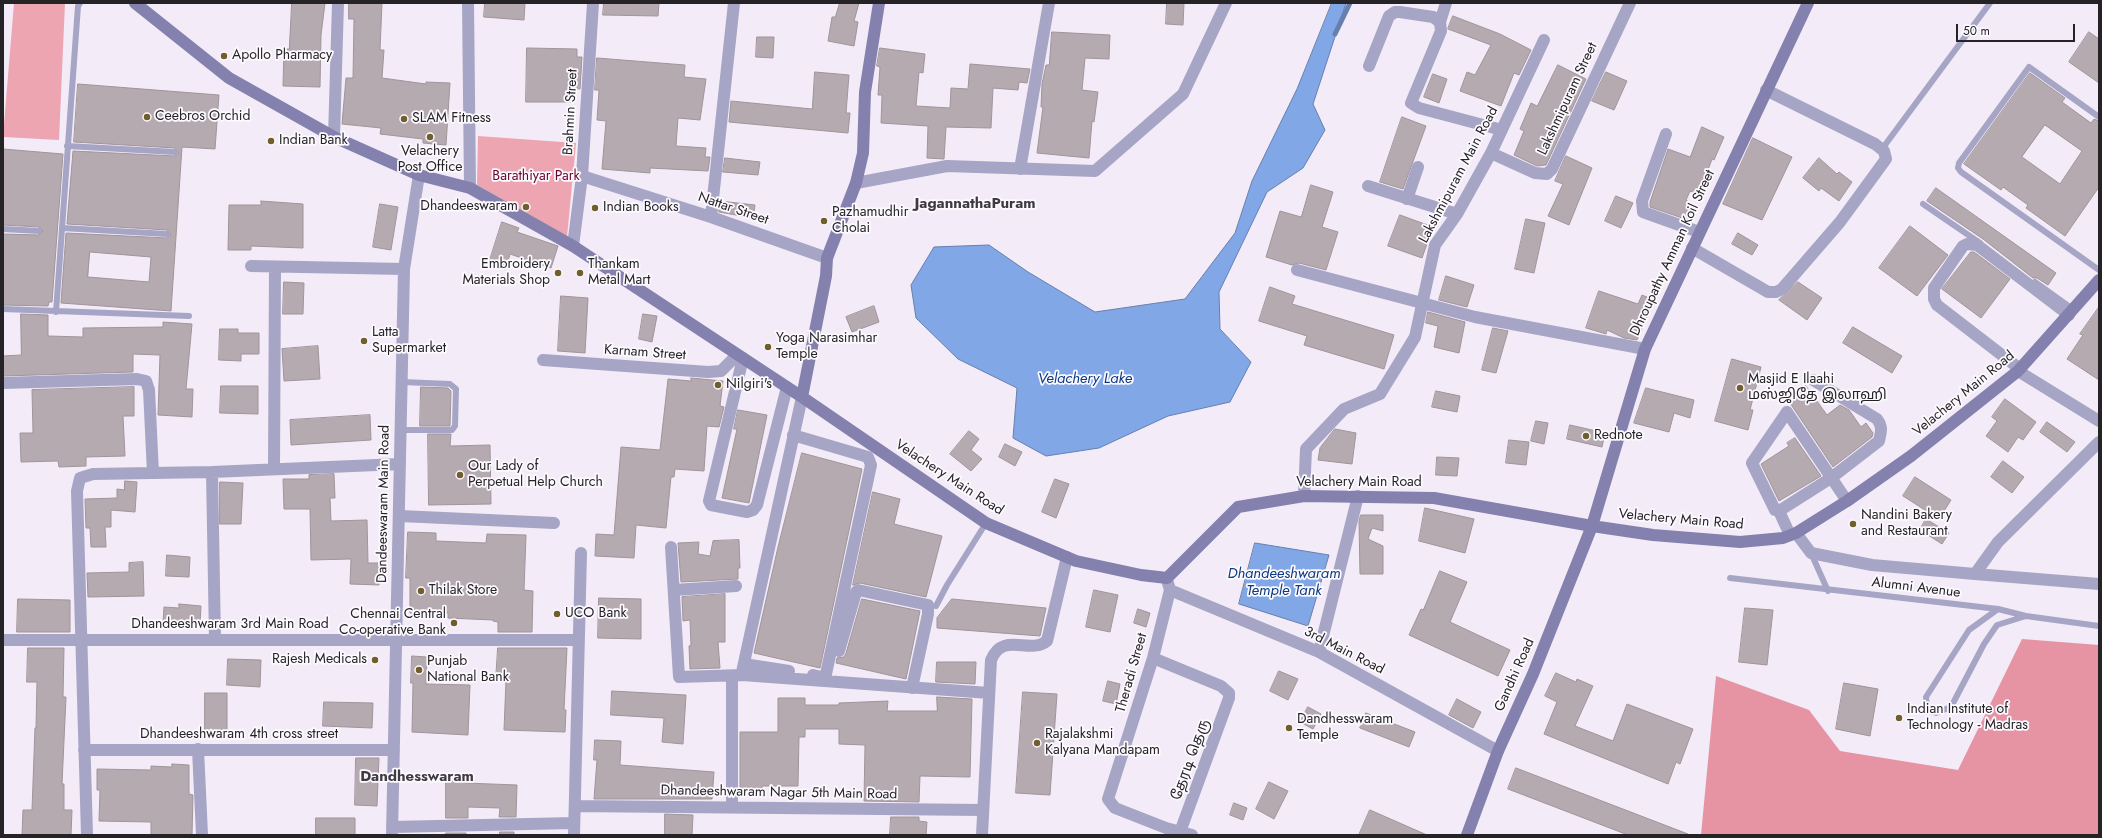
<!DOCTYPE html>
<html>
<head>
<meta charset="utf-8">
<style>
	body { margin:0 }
	#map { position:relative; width:2102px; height:838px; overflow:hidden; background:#f3ebf7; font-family:Jost,sans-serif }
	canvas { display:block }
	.frame { position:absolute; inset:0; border:4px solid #262327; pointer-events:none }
	.scale { position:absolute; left:1956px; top:24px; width:119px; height:18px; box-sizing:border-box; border:2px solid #262327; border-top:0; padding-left:5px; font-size:12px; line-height:14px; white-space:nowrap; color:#262327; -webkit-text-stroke:3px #fdfaff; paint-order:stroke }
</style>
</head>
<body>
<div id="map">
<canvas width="2102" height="838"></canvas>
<div class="frame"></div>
<div class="scale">50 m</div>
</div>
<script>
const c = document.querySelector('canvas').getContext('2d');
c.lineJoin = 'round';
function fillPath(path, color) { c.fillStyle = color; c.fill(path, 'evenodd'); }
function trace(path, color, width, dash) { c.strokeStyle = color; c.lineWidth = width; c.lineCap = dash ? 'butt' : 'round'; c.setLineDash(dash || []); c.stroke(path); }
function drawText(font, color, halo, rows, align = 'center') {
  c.font = font + ' Jost,"Noto Sans Tamil",sans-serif'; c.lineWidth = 3.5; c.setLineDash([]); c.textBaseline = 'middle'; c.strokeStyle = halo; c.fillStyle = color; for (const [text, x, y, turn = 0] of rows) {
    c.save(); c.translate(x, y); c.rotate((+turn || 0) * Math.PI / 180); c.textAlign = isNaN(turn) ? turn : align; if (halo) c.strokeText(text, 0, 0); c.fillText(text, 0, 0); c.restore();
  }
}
fillPath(new Path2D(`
	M 14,3 L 65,3 L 59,140 L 3,137 Z
	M 478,136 L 576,143 L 567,237 L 477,185 Z`), '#eda5b2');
fillPath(new Path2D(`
	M 2022,639 L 2099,645 L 2099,835 L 1701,835 L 1716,676 L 1809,710 L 1840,751 L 1958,770 Z`), '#e693a3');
const water = new Path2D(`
	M 1332,3 L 1346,3 L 1313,104 L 1325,130 L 1303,168 L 1267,192 L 1219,292 L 1220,329 L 1251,362 L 1230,402 L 1168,416 L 1099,448 L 1046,456 L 1013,438 L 1017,388 L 958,359 L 916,318 L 911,285 L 934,247 L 989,245 L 1028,272 L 1095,312 L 1185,299 L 1235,233 L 1252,181 L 1297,89 Z
	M 1255,543 L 1329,555 L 1308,626 L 1239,604 Z`);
fillPath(water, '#81a7e7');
trace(water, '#667fad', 1);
trace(new Path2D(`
	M 1335,34 L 1350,3`), '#667fad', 5);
const building = new Path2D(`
	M 292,3 L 325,3 L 321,35 L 320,87 L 283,86 L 284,49 L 289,49 Z
	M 349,3 L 382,3 L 380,50 L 384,50 L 382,78 L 426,84 L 426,82 L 450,83 L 446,145 L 423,143 L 423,139 L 380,134 L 381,128 L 342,124 L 346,78 L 353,78 L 354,19 L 349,19 Z
	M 485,3 L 525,3 L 524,20 L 484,17 Z
	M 604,3 L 659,3 L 658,16 L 603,15 Z
	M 840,3 L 859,3 L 854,21 L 858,22 L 854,46 L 828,41 L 832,17 L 835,17 Z
	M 1167,3 L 1184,3 L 1183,25 L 1166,24 Z
	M 1453,16 L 1500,34 L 1531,50 L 1519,75 L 1514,73 L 1501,106 L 1460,91 L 1467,72 L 1475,75 L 1491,45 L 1448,29 Z
	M 1052,32 L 1110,35 L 1109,59 L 1085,58 L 1082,90 L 1098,92 L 1094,122 L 1092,121 L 1089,158 L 1037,153 L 1043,107 L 1041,107 L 1042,84 L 1046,65 L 1049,65 Z
	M 2089,32 L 2099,39 L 2099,83 L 2069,62 Z
	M 757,37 L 774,37 L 773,58 L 756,57 Z
	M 527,48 L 577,49 L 577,57 L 582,57 L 580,89 L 571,88 L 571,102 L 526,102 Z
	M 880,48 L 925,54 L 923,73 L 919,72 L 916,106 L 950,108 L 951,88 L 968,89 L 970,64 L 1030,69 L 1027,83 L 1019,82 L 1018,90 L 993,88 L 991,128 L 946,127 L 944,159 L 927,158 L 928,126 L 881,123 L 882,95 L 878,95 L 880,67 L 877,66 Z
	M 597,58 L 685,65 L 684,77 L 706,79 L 700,120 L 678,118 L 676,146 L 706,148 L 705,157 L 710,157 L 708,171 L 650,168 L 650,173 L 602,169 L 606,121 L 597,120 L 599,90 L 595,90 Z
	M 1558,65 L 1586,79 L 1546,165 L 1537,166 L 1514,155 L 1524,131 L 1520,129 L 1531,103 L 1537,106 Z
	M 815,72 L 849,75 L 846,113 L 850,113 L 848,133 L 729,122 L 731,101 L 812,109 Z
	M 1606,72 L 1627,81 L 1614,110 L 1592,101 Z
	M 2030,73 L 2065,98 L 2062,102 L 2091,123 L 2094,119 L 2099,121 L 2099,187 L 2065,236 L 2026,208 L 2028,205 L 2003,187 L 2001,190 L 1964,164 ZM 2045,125 L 2082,151 L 2060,184 L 2022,157 Z
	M 1433,74 L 1447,79 L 1439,103 L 1424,97 Z
	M 78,84 L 219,95 L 215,149 L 182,147 L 171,311 L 61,303 L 66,233 L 167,238 L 171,235 L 167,230 L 67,224 L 73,151 L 175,156 L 179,153 L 175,148 L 74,142 ZM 90,252 L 151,257 L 149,282 L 88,277 Z
	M 1402,117 L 1426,126 L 1403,189 L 1380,182 Z
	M 1702,127 L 1724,137 L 1714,160 L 1712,159 L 1699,195 L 1690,191 L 1686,200 L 1693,205 L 1688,220 L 1650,207 L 1650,202 L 1668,149 L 1690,157 Z
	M 1753,138 L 1792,157 L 1762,220 L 1723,204 Z
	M 3,149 L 63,154 L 52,302 L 49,302 L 48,306 L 3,305 L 3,234 L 39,235 L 43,231 L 39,227 L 3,225 Z
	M 1566,156 L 1592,168 L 1569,225 L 1548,216 L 1563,184 L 1555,181 Z
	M 725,158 L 760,162 L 758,175 L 723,172 Z
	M 1819,158 L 1837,174 L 1839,172 L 1852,182 L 1839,201 L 1821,188 L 1819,191 L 1803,178 Z
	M 1311,185 L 1333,192 L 1322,227 L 1338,232 L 1326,270 L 1299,263 L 1292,265 L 1266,257 L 1280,211 L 1301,217 Z
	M 1936,188 L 2056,273 L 2048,285 L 2037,278 L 2033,278 L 1983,239 L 1927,201 Z
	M 1616,196 L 1633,203 L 1621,228 L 1605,221 Z
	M 261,201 L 303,204 L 303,248 L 251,246 L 251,250 L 228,250 L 229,205 L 261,205 Z
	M 720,201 L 755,205 L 753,218 L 719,212 Z
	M 380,204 L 398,207 L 391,250 L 373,247 Z
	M 1400,215 L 1433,227 L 1422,258 L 1388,246 Z
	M 1526,219 L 1545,223 L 1534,273 L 1515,269 Z
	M 502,222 L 519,228 L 517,232 L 558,246 L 551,268 L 510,254 L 506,268 L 489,263 Z
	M 1910,226 L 1948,255 L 1917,296 L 1879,268 Z
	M 1738,233 L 1758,245 L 1752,255 L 1732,244 Z
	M 1971,252 L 1974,252 L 2010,279 L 1981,318 L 1942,289 Z
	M 1446,276 L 1474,285 L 1467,307 L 1439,300 Z
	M 284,282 L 304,283 L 303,314 L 283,314 Z
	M 1798,282 L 1822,298 L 1807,320 L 1779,300 Z
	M 1270,287 L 1295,296 L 1292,304 L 1394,335 L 1384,369 L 1304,345 L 1307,336 L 1259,321 Z
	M 1599,291 L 1638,304 L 1642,295 L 1654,300 L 1637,340 L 1624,338 L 1607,330 L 1606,334 L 1586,328 Z
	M 561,296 L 588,298 L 585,353 L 558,351 Z
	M 874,306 L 879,322 L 852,332 L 846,317 Z
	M 2099,307 L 2099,380 L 2067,359 L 2083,335 L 2080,334 Z
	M 1428,312 L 1465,322 L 1459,353 L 1434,347 L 1438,326 L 1426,323 Z
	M 21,314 L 48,315 L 48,336 L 83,337 L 83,328 L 163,327 L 163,322 L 192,324 L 186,389 L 193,389 L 192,417 L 158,415 L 160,355 L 133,354 L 133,372 L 3,376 L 3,356 L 21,355 Z
	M 643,314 L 657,316 L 652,342 L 639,339 Z
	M 1853,327 L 1902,356 L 1892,373 L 1843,343 Z
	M 1493,328 L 1508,331 L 1496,373 L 1482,370 Z
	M 220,329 L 238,329 L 238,333 L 259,333 L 259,354 L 241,354 L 241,361 L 219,360 Z
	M 318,346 L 320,379 L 284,381 L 282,349 Z
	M 1732,359 L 1761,367 L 1750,410 L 1753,410 L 1748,430 L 1715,421 Z
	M 691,378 L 723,381 L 720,406 L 724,407 L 719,427 L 707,426 L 704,471 L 675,469 L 674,477 L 671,477 L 666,528 L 636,525 L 634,558 L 595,556 L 596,534 L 614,535 L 621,447 L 660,450 L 668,379 L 691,381 Z
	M 221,386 L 258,386 L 258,414 L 220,413 Z
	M 1806,386 L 1827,415 L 1840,405 L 1849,410 L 1861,427 L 1866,423 L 1873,433 L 1872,437 L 1833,467 L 1786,397 Z
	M 134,387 L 134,416 L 123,416 L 125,456 L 86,457 L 86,466 L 59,467 L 58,461 L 21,462 L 20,433 L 33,433 L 32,390 Z
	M 421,387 L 448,388 L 451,391 L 450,426 L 420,426 Z
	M 1646,388 L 1694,400 L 1690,418 L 1674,413 L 1669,432 L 1634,423 Z
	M 1436,391 L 1460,396 L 1457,412 L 1432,407 Z
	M 2005,399 L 2036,422 L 2023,440 L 2018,437 L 2008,452 L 1986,436 L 1997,421 L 1992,417 Z
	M 738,410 L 767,415 L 749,503 L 722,498 L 737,429 L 734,429 Z
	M 370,415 L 371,440 L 291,445 L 290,420 Z
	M 1536,421 L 1548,423 L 1544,444 L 1531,441 Z
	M 2047,422 L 2075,442 L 2067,452 L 2040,432 Z
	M 1570,425 L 1605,433 L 1602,447 L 1567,439 Z
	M 1335,429 L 1356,433 L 1352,464 L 1318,460 L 1320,448 Z
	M 969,431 L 979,439 L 971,450 L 982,459 L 971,471 L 950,454 Z
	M 428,434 L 451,434 L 450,446 L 490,445 L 491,504 L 429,505 Z
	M 1795,438 L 1821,476 L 1779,501 L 1761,464 L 1789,446 L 1787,443 Z
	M 1509,440 L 1529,442 L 1526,465 L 1506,463 Z
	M 1005,444 L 1022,452 L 1015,466 L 999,457 Z
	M 802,453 L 862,469 L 820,668 L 754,653 L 778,547 Z
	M 1437,457 L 1459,458 L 1457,476 L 1436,475 Z
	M 2003,461 L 2024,477 L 2012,493 L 1991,477 Z
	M 334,474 L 335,498 L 330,498 L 331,521 L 367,520 L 368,563 L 380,563 L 379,585 L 350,584 L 351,559 L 311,560 L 310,509 L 284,509 L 283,479 L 309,479 L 309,475 Z
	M 1915,477 L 1951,500 L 1939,519 L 1903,496 Z
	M 1055,479 L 1069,484 L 1056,518 L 1042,512 Z
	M 125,481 L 137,482 L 135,512 L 111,510 L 111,527 L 105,527 L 106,547 L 91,547 L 90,528 L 86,528 L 85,499 L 117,498 L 117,489 L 124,490 Z
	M 220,482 L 243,483 L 241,524 L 220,524 Z
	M 873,492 L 900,499 L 894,524 L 942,536 L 926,597 L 860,583 L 853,585 Z
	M 1425,508 L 1474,519 L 1465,553 L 1419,541 Z
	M 1361,515 L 1383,515 L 1383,531 L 1372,528 L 1368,539 L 1383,546 L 1383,574 L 1360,574 L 1359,521 Z
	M 1926,519 L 1949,533 L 1942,544 L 1920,530 Z
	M 408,532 L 436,533 L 436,541 L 486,543 L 487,534 L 526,535 L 524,590 L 533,591 L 532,632 L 498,632 L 498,622 L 493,621 L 493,620 L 448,618 L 448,613 L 410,613 L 410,578 L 406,578 Z
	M 739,540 L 740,568 L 738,568 L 738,579 L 681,582 L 678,543 L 699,542 L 698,554 L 710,556 L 713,541 Z
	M 167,555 L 190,557 L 189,577 L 166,576 Z
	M 143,562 L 144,596 L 88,597 L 87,573 L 129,572 L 129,563 Z
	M 1440,571 L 1467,582 L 1450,622 L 1510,650 L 1498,676 L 1409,635 L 1421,609 L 1423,610 Z
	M 1094,590 L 1118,595 L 1110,632 L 1086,627 Z
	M 725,594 L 725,642 L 718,642 L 720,668 L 690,669 L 689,646 L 691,645 L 690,620 L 683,621 L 682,597 Z
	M 599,598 L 641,599 L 641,639 L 598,638 Z
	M 18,599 L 70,600 L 70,632 L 17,632 Z
	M 862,599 L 920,611 L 906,679 L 836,663 L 837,658 L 844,657 L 846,653 Z
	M 952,599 L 1046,608 L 1040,636 L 937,628 L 937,618 Z
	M 179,604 L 201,606 L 200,624 L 163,623 L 164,607 L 179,608 Z
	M 1745,608 L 1773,610 L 1767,665 L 1739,662 Z
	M 1138,609 L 1150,613 L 1146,627 L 1134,623 Z
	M 28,648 L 64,648 L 63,697 L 66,697 L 62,784 L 64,784 L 64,810 L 72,810 L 71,835 L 22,835 L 23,810 L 32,810 L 35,728 L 36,728 L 37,682 L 27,682 Z
	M 498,648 L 567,648 L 564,710 L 566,710 L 565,732 L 504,730 L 506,680 L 496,680 Z
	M 412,656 L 427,657 L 426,684 L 470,685 L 468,735 L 412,732 L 413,683 L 411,683 Z
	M 228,659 L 261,660 L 260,687 L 227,685 Z
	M 937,662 L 976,662 L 975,684 L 936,682 Z
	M 1279,671 L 1298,679 L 1288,700 L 1270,691 Z
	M 1556,673 L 1576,682 L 1577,679 L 1593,686 L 1575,726 L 1613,741 L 1627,704 L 1693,729 L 1680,764 L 1676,762 L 1668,784 L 1544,734 L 1557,702 L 1545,696 Z
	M 1108,681 L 1120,684 L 1116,704 L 1103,701 Z
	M 1844,683 L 1878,689 L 1870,736 L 1836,729 Z
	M 612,691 L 686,695 L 683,744 L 662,742 L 664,718 L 611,715 Z
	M 1023,692 L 1057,694 L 1050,795 L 1016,793 Z
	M 205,693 L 227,693 L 227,732 L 205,732 Z
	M 937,697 L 972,699 L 970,777 L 920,776 L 919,802 L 864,801 L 865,745 L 839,744 L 839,729 L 805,729 L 805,737 L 799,737 L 798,786 L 762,786 L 762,791 L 740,791 L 740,732 L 778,732 L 778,698 L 805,698 L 805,705 L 839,705 L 839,703 L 888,701 L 887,711 L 937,711 Z
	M 1457,699 L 1481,712 L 1473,728 L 1449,715 Z
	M 324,702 L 373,703 L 372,728 L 323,726 Z
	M 1308,707 L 1321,714 L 1313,729 L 1300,722 Z
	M 1366,713 L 1415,732 L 1409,747 L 1360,728 Z
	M 595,740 L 621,741 L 620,765 L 714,772 L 712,799 L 594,799 L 597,760 L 594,760 Z
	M 356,758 L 379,758 L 377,806 L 355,805 Z
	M 172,764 L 189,765 L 189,794 L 193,795 L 192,835 L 151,835 L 151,822 L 99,821 L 100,790 L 97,790 L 97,769 L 151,770 L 151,766 L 172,767 Z
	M 1516,768 L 1688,834 L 1688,835 L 1628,835 L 1508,789 Z
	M 446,775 L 466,775 L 465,783 L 517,785 L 516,817 L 499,817 L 500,808 L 468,807 L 468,818 L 446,818 Z
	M 1269,782 L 1288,791 L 1274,819 L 1256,809 Z
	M 1234,803 L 1247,808 L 1243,820 L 1230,815 Z
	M 1370,810 L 1427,835 L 1359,835 Z
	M 665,814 L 693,815 L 692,835 L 665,835 Z
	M 891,817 L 919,817 L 919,821 L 927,822 L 926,835 L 890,835 Z
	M 316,818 L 355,818 L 355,835 L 316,835 Z
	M 500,832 L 514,832 L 514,835 L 500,835 Z
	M 446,833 L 466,833 L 466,835 L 446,835 Z`);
fillPath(building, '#b6aab1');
trace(building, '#a0949b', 1);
trace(new Path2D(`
	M 2099,117 L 2029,67 L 1959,163 L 1958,168 L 1961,172 L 2099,270
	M 67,146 L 175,152
	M 1882,149 L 1990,3
	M 1923,204 L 1980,243
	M 62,228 L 167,234
	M 3,229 L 39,231
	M 2035,282 L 2074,310
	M 3,309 L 189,316
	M 56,312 L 78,6 L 80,3
	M 401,430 L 452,430 L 455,426 L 456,389 L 450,384 L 402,382
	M 1811,553 L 1828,591
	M 1730,578 L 1998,609 L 2026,616 L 2099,626
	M 936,606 L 947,585 L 986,523
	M 1998,609 L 1969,630 L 1926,697 L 1927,710 L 1936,713 L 1951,707 L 1984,644 L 1997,625 L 2026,616`), '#a6a5c5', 6);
trace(new Path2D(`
	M 468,3 L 470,188
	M 1440,22 L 1446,3
	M 1369,66 L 1389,16 L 1395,12 L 1400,12 L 1433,17 L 1440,22 L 1441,31 L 1411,103 L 1419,108 L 1502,130
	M 1666,134 L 1642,201 L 1643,212 L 1699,232
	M 334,137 L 338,3
	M 1491,153 L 1535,173 L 1547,174 L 1552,169 L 1630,3
	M 1020,169 L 1049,3
	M 582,176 L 711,217 L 827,258
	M 856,183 L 947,166 L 1095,171 L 1183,94 L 1226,3
	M 1368,186 L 1457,214
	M 1407,199 L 1418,167
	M 711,217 L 734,3
	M 573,246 L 582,176 L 593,3
	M 1692,248 L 1768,292 L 1776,292 L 1782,289 L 1840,222 L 1886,159 L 1884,151 L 1875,144 L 1766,90
	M 251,266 L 404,269
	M 1297,270 L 1475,317 L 1645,349
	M 743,358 L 709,501 L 711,505 L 747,512 L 753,510 L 757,505 L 787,387
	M 543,360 L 708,372 L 721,371 L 737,355
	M 2020,369 L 1937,305 L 1934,299 L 1934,288 L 1963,246 L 1967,244 L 1977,245 L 2069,315
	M 2018,371 L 2099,421
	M 3,383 L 137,379 L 146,381 L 149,390 L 153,473
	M 793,435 L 868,457 L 871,465 L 826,674 L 822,677 L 813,675
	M 274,469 L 275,267
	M 212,472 L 215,640
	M 1304,496 L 1306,449 L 1344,409 L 1380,394 L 1415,337 L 1435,245 L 1457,214 L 1491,153 L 1544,40
	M 1779,511 L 1831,478 L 1879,441 C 1881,432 1883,427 1877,419 L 1813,380
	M 400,516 L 554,523
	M 1796,533 L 1811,553 L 1872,565 L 1975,574 L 1998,542 L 2099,442
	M 1790,535 L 1779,511 L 1775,510 L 1752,463 L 1787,412 L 1847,501
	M 671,547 L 679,677 L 742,675 L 989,693
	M 1975,574 L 2099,584
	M 1168,583 L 1170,590 L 1153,658 L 1108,799 L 1115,808 L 1166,828 L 1192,835
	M 674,590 L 736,586
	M 1170,590 L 1319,652 L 1498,751
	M 3,640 L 578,640
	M 839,651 L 856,592 L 858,590 L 928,605 L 928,614 L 912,688
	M 1319,652 L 1358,496
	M 1153,658 L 1221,686 L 1229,693 L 1229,698 L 1180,832
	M 744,664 L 789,671
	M 742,672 L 802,397
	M 732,676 L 732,807
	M 198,749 L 202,835
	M 84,750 L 394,750
	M 575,806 L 983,810
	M 392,827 L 574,823
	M 87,835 L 77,491 L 80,478 L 93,474 L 212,472 L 400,464
	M 392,835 L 404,269 L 419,175
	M 574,835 L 581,553
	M 982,835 L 991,660 C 1003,631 1029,655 1047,641 L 1067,557`), '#a6a5c5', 12);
trace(new Path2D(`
	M 135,3 L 229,78 L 334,137 L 419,175 L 470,188 L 573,246 L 802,397 L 986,523 L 1076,561 L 1141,575 L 1167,578 L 1238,507 L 1304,496 L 1434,498 L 1592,526 L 1653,535 L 1740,542 L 1783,538 L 1796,533 L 1847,501 L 1911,456 L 2018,371 L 2099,280
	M 802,397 L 826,276 L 827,258 L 856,183 L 863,153 L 865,92 L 879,3
	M 1467,835 L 1498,751 L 1533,674 L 1592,526 L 1645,349 L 1808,3`), '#8481af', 12);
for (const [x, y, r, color] of [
	[224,56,4,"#715e2d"],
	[147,117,4,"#715e2d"],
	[404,119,4,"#715e2d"],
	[430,137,4,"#715e2d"],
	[271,141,4,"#715e2d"],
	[526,207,4,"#715e2d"],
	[595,208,4,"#715e2d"],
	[824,221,4,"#715e2d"],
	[558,273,4,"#715e2d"],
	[580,273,4,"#715e2d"],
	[364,341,4,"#715e2d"],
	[768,347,4,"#715e2d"],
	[718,385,4,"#715e2d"],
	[1740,388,4,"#715e2d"],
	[1586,436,4,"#715e2d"],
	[460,475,4,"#715e2d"],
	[1853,524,4,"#715e2d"],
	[421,591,4,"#715e2d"],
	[557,614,4,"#715e2d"],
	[454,623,4,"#715e2d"],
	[375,660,4,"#715e2d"],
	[419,670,4,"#715e2d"],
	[1899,718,4,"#715e2d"],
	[1289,728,4,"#715e2d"],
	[1037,743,4,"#715e2d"]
]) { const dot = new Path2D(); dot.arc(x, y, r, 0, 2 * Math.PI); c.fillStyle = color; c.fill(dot); trace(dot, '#fdfaff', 1.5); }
drawText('14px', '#262327', '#fdfaff', [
	["Apollo Pharmacy",232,56],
	["Ceebros Orchid",155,117],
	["SLAM Fitness",412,119],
	["Indian Bank",279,141],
	["Velachery",430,152,"center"],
	["Post Office",430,168,"center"],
	["Dhandeeswaram",518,207,"right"],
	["Indian Books",603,208],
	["Pazhamudhir",832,213],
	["Cholai",832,229],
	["Embroidery",550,265,"right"],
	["Materials Shop",550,281,"right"],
	["Thankam",588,265],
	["Metal Mart",588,281],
	["Latta",372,333],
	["Supermarket",372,349],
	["Yoga Narasimhar",776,339],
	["Temple",776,355],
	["Masjid E Ilaahi",1748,380],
	["மஸ்ஜிதே இலாஹி",1748,396],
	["Nilgiri's",726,385],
	["Rednote",1594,436],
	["Our Lady of",468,467],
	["Perpetual Help Church",468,483],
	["Nandini Bakery",1861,516],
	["and Restaurant",1861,532],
	["Thilak Store",429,591],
	["UCO Bank",565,614],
	["Chennai Central",446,615,"right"],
	["Co-operative Bank",446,631,"right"],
	["Rajesh Medicals",367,660,"right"],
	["Punjab",427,662],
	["National Bank",427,678],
	["Indian Institute of",1907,710],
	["Technology - Madras",1907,726],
	["Dandhesswaram",1297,720],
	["Temple",1297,736],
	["Rajalakshmi",1045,735],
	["Kalyana Mandapam",1045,751]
], 'left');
drawText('14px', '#262327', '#fdfaff', [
	["Lakshmipuram Street",1568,99,-65],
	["Brahmin Street",571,112,-87],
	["Lakshmipuram Main Road",1459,175,-62],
	["Nattar Street",733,209,19],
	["Dhroupathy Amman Koil Street",1673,253,-65],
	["Karnam Street",645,353,4],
	["Velachery Main Road",1964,394,-39],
	["Velachery Main Road",949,478,33],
	["Velachery Main Road",1359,483],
	["Dandeeswaram Main Road",384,504,-89],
	["Velachery Main Road",1681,520,5],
	["Alumni Avenue",1916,588,7],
	["Dhandeeshwaram 3rd Main Road",230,625],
	["3rd Main Road",1344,651,27],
	["Theradi Street",1132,673,-74],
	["Gandhi Road",1515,675,-66],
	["Dhandeeshwaram 4th cross street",239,735],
	["தேரடி தெரு",1191,760,-70],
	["Dhandeeshwaram Nagar 5th Main Road",779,793,1]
]);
drawText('14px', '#69032a', '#fdfaff', [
	["Barathiyar Park",536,177]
]);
drawText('bold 15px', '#3f3942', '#fdfaff', [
	["JagannathaPuram",975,204],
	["Dandhesswaram",417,777]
]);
drawText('italic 15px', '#0d3a83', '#fdfaff', [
	["Velachery Lake",1085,379],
	["Dhandeeshwaram",1284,574],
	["Temple Tank",1284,591]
]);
</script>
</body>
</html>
